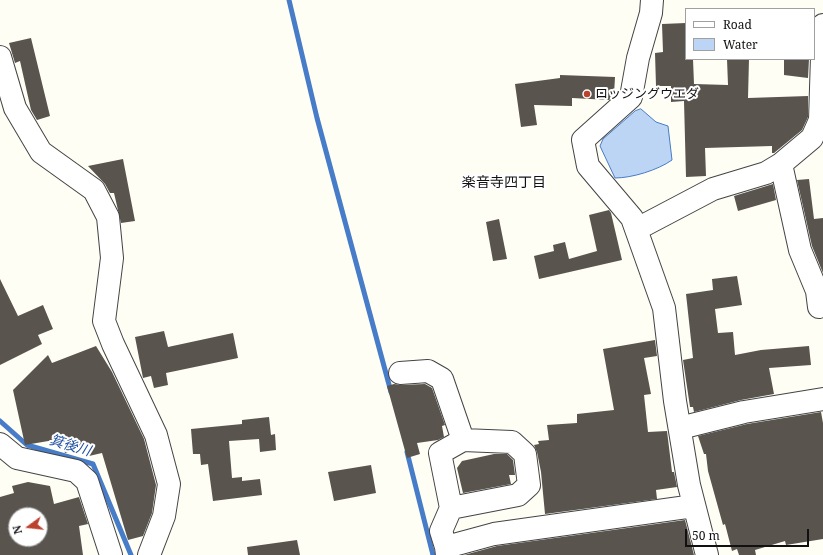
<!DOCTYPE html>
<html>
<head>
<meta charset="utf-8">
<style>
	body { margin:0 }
	#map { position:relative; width:823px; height:555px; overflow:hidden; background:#fffef5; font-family:"Noto Serif",serif }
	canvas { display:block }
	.legend { position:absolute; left:685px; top:8px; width:130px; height:52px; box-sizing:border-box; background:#fff; border:1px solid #a0a0a0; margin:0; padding:5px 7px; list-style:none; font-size:12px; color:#111 }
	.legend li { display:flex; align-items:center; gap:8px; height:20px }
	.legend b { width:20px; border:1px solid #a0a0a0 }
	.north { position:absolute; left:8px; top:507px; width:40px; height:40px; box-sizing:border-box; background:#fff; border:1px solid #a0a0a0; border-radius:50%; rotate:255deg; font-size:11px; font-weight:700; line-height:16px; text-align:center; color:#111 }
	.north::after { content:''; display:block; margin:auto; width:14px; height:18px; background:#bc422e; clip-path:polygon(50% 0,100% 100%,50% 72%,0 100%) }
	.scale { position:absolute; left:685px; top:529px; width:124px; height:18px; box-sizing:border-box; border:2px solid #111; border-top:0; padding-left:5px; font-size:12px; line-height:14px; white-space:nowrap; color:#111; -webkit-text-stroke:3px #fff; paint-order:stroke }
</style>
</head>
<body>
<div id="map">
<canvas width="823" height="555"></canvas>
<ul class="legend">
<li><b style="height:5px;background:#fff"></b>Road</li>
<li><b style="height:11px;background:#bcd5f4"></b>Water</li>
</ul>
<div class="north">N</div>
<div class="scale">50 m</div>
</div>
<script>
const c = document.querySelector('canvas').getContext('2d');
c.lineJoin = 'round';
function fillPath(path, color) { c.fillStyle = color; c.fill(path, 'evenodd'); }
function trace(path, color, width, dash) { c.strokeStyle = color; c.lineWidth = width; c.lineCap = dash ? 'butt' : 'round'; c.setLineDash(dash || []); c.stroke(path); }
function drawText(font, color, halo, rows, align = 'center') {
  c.font = font + ' "Noto Serif","Noto Sans JP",serif'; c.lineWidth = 4; c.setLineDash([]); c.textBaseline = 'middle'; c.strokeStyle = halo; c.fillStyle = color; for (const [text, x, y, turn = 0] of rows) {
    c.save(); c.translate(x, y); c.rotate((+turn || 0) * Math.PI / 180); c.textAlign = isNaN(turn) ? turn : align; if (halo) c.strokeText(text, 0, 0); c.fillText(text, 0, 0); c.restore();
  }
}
const water = new Path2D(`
	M 641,109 L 656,122 L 668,126 L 672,160 C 658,170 632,178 615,178 L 600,146 L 603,139 L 635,111 Z`);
fillPath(water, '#bcd5f4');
trace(water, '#467cc8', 1);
trace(new Path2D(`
	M 289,0 L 317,118 L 391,392
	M 0,421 L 27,445 L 93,464 L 131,555
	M 407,452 L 433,555`), '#467cc8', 5);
fillPath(new Path2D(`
	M 686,23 L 686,59 L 693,59 L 694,84 L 728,85 L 727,59 L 749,59 L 748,98 L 808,96 L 808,117 L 802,130 L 774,153 L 772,153 L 772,146 L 705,148 L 706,176 L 686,177 L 684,101 L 671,102 L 671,86 L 656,86 L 655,53 L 663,52 L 662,24 Z
	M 31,38 L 50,116 L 37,120 L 31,110 L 20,61 L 15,63 L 9,43 Z
	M 784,59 L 809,59 L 808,78 L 784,75 Z
	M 560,75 L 615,77 L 614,95 L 609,100 L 572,98 L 572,106 L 534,105 L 537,125 L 521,127 L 515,84 L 560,78 Z
	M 123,159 L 135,221 L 121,223 L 114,193 L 110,193 L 105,184 L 88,166 Z
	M 809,179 L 814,219 L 823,218 L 823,273 L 812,246 L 797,180 Z
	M 773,184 L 776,200 L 738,211 L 734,196 Z
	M 609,210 L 611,213 L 622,260 L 539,279 L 534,256 L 554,251 L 553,245 L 565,242 L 569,259 L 597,251 L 589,215 Z
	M 499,219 L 507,259 L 493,261 L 486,222 Z
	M 737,276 L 742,305 L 715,309 L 718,333 L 733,332 L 735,355 L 761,350 L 809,346 L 811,365 L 769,368 L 774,394 L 741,400 L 694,412 L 693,407 L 690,407 L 683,360 L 693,358 L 686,294 L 713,290 L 712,279 Z
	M 0,279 L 18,316 L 43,305 L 53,329 L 38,335 L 42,344 L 0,365 Z
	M 164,331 L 168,347 L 233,333 L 238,358 L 166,373 L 168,385 L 154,388 L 151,376 L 143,378 L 135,337 Z
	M 655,340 L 657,356 L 644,358 L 651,394 L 644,395 L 648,432 L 667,431 L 672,472 L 674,472 L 677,487 L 656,490 L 657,499 L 545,514 L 541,472 L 537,452 L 534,445 L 539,444 L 538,441 L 549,440 L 547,425 L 577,423 L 577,414 L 614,410 L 603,349 Z
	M 96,346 L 112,372 L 144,439 L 156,485 L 152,513 L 143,536 L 128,540 L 102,453 L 89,456 L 86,446 L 65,453 L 60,439 L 25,445 L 13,390 L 48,355 L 52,363 Z
	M 394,384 L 401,385 L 425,384 L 432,388 L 445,425 L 442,426 L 444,437 L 438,440 L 417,443 L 420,454 L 407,458 L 387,386 Z
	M 821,412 L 823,423 L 823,539 L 786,545 L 785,541 L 755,550 L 756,555 L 739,555 L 737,549 L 732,551 L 725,524 L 723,525 L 708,471 L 706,454 L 704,454 L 698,436 L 747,424 Z
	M 269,417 L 271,435 L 275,434 L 276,450 L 260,452 L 259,439 L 229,441 L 232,478 L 242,477 L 242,481 L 260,479 L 262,495 L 213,501 L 208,464 L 201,465 L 200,454 L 193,454 L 191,429 L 242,424 L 242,420 Z
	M 494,454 L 507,454 L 513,460 L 515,475 L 509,475 L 511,484 L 463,493 L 457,468 L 462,461 Z
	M 371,465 L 376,493 L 334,501 L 328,472 Z
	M 28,482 L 50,486 L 54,504 L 79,497 L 88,524 L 79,526 L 83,555 L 0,555 L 0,497 L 14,493 L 12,486 ZM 16,515 L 40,515 L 40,539 L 16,539 Z
	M 685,520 L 694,555 L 464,555 L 497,546 Z
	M 297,540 L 300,555 L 248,555 L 247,547 Z`), '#59544e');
const minor = new Path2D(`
	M 652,0 L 651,13 L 638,58 L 631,97 L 583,140 L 588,166 L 632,218 L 664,308 L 675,401 L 689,485 L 707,555
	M 0,57 L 15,108 L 41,152 L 94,190 L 108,217 L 112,258 L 104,321 L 113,344 L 156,435 L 169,484 L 164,516 L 149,555
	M 781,164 L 800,250 L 817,291 L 819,307
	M 637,229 L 713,189 L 766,173 L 781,164 L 812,138 L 820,120 L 823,25
	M 400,373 L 428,371 L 442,379 L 463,440
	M 680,428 L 744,412 L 823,399
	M 0,444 L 17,458 L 76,471 L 87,481 L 111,555
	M 446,547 L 441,531 L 451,508 L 518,495 L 529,485 L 525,454 L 512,442 L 463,440 L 440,453 L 451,508
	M 447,555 L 446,547 L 494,534 L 694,506`);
trace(minor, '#444', 24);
trace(minor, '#fff', 22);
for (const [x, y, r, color] of [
	[587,94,4,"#bc422e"]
]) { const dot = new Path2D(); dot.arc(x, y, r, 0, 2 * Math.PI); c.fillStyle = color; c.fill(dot); trace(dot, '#fff', 1.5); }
drawText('13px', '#111', '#fff', [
	["ロッジングウエダ",595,94]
], 'left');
drawText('14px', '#111', '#fff', [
	["楽音寺四丁目",504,183]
]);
drawText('italic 14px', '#1e4e9f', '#fff', [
	["箕後川",70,446,17]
]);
</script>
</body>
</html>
